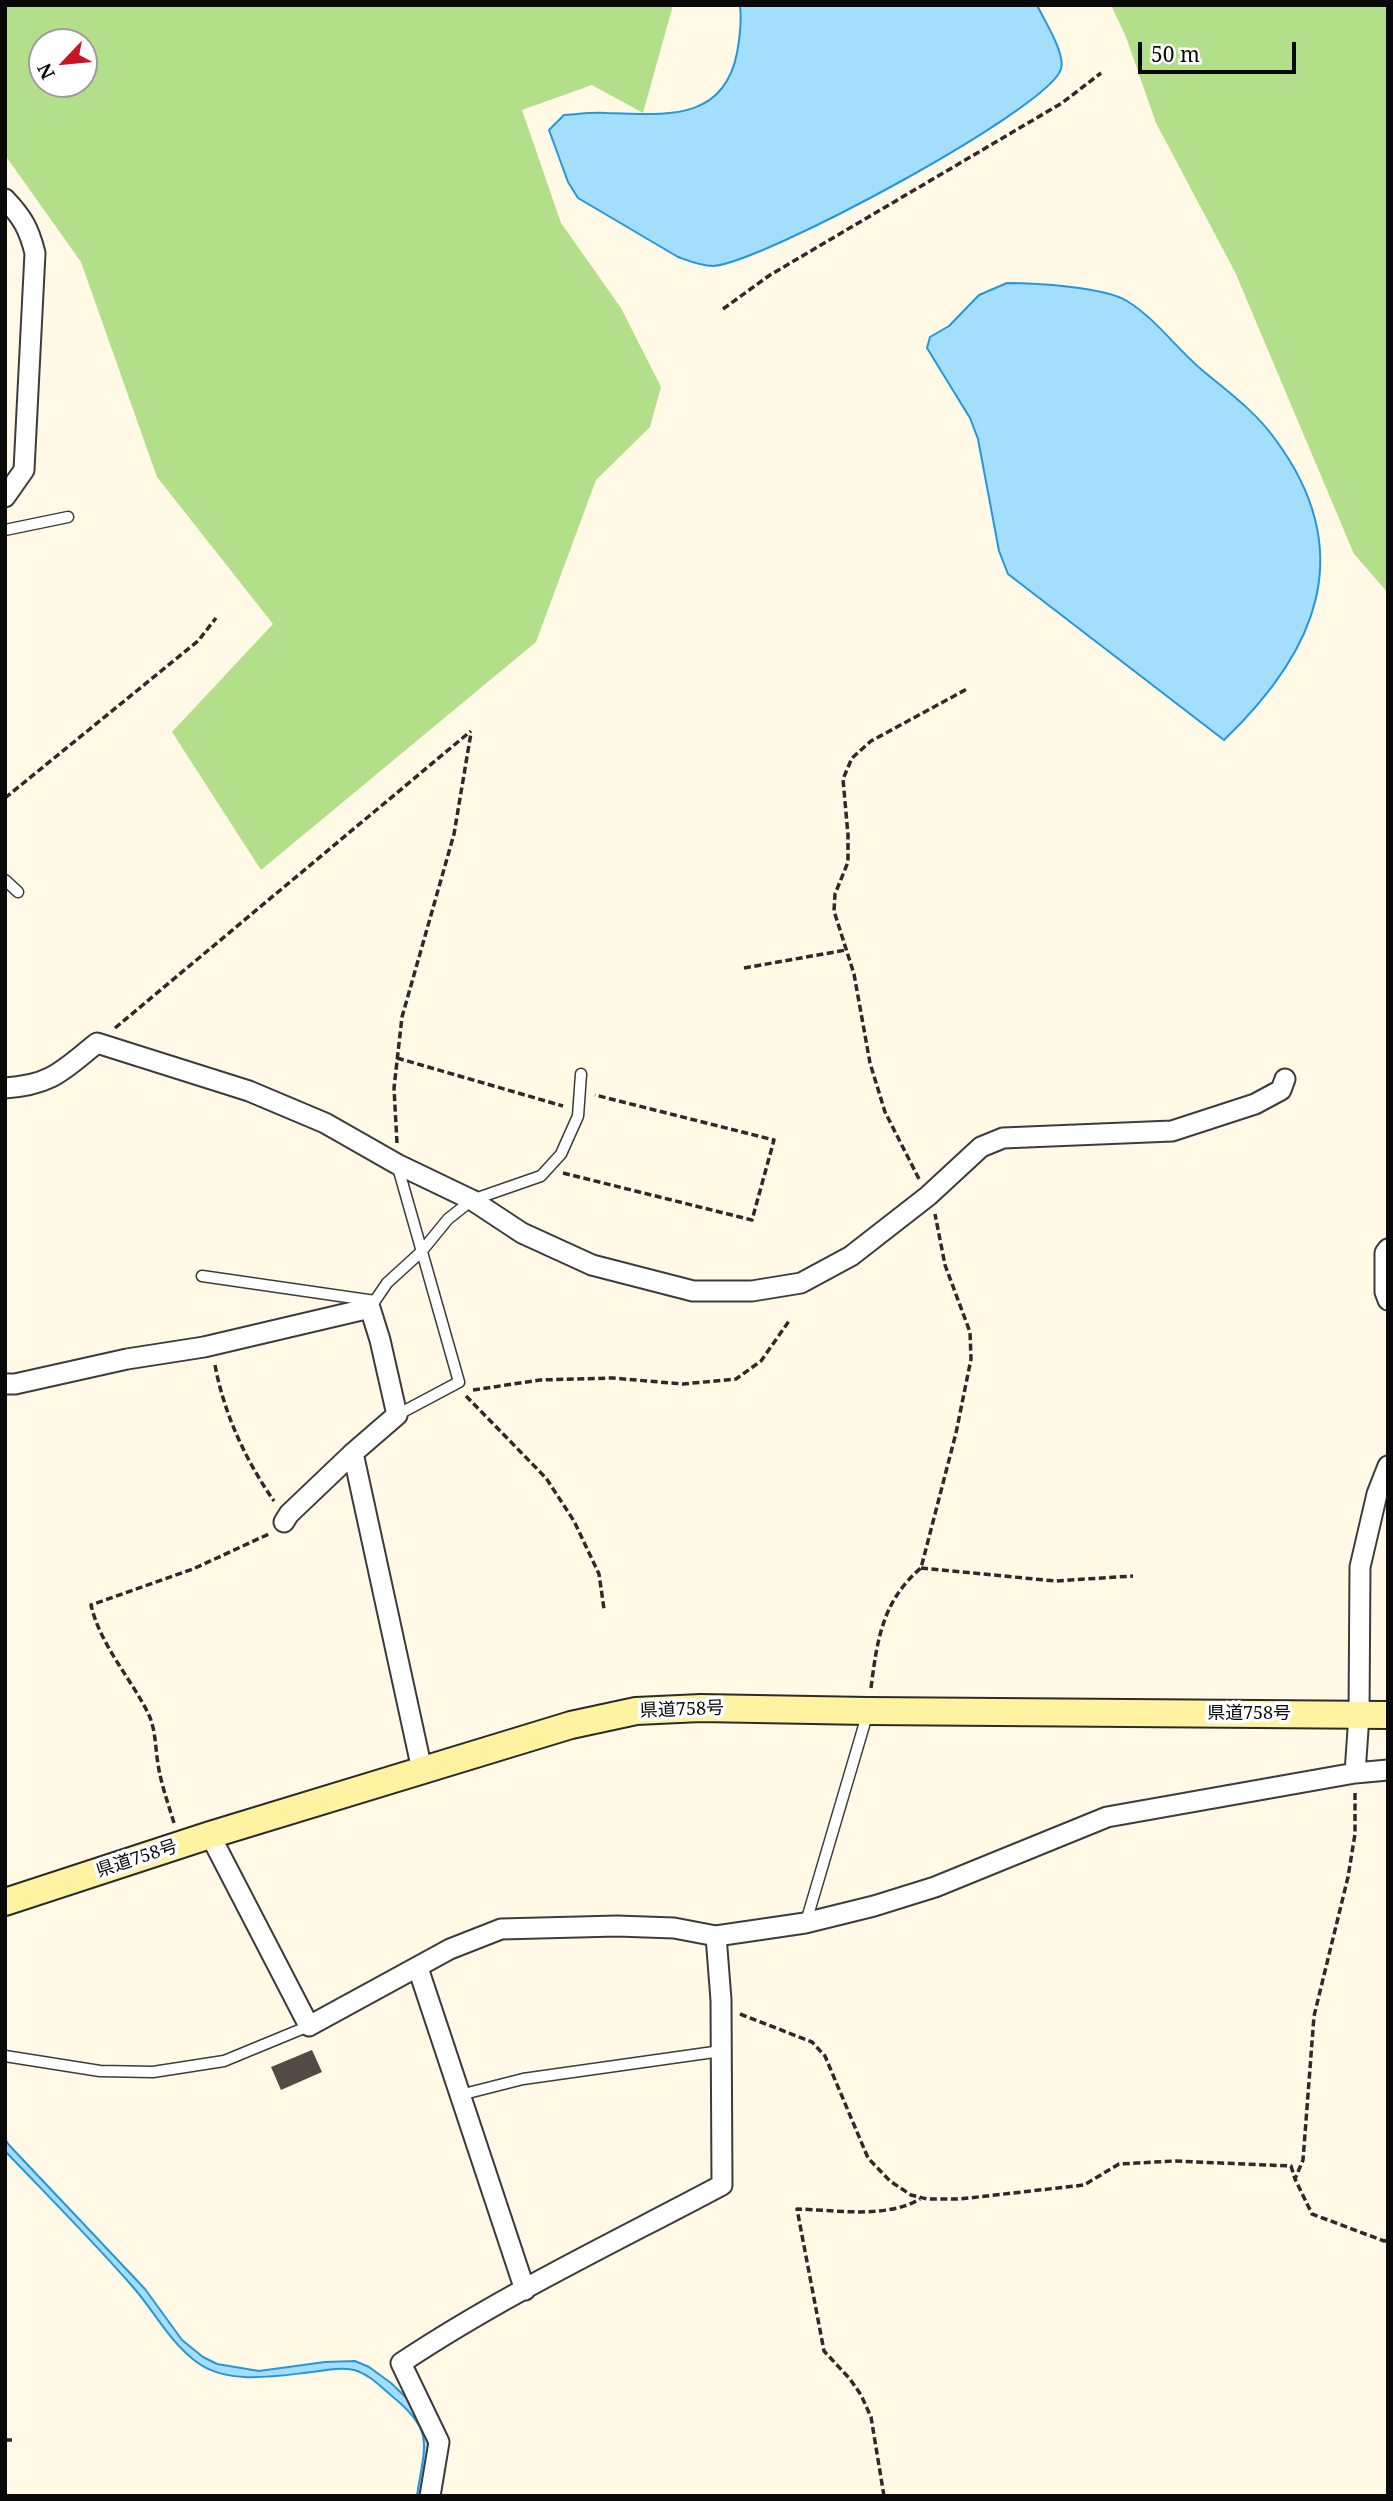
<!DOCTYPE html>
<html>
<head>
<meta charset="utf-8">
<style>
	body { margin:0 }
	#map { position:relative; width:1393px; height:2501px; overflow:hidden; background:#fff9e6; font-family:"Noto Serif",serif }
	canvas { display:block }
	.frame { position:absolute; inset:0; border:7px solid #090909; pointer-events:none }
	.north { position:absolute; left:28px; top:28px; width:70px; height:70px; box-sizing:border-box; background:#fff; border:2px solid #9d9d9d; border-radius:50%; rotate:244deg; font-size:19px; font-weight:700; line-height:28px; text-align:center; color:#090909 }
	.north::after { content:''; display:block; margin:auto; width:24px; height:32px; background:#c61523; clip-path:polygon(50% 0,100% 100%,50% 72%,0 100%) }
	.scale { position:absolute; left:1138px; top:42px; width:158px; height:32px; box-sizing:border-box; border:4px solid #090909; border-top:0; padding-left:9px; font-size:21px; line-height:24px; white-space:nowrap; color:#090909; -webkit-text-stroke:5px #fff; paint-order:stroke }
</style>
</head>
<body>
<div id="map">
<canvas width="1393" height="2501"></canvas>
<div class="frame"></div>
<div class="north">N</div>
<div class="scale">50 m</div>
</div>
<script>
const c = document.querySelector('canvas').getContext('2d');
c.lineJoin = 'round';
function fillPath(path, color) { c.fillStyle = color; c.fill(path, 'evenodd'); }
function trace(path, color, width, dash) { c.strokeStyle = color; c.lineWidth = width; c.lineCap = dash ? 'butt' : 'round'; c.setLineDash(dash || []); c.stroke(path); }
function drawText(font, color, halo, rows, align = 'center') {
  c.font = font + ' "Noto Serif","Noto Sans JP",serif'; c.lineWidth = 7; c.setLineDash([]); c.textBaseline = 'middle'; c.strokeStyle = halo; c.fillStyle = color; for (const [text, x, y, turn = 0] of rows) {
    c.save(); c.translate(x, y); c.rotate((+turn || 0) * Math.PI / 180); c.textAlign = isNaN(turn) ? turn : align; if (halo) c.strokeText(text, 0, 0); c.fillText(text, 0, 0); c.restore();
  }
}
fillPath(new Path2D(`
	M 5,5 L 673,5 L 643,113 L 592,85 L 522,110 L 561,223 L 621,308 L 661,387 L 650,427 L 596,480 L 536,642 L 261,870 L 172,732 L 273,624 L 157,477 L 81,262 L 5,155 ZM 42,42 L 84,42 L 84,84 L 42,84 Z
	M 1111,5 L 1388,5 L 1388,593 L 1354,554 L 1235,272 L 1156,123 L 1126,37 Z`), '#b3df8a');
const water = new Path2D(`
	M 740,5 L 1037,5 C 1044,20 1066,54 1061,69 C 1049,109 760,264 713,266 C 701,266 689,261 678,257 L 578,198 L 568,182 L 549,130 L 564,115 C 578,114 592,112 607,113 C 661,114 723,124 737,53 C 740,37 742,21 740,5 Z
	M 1007,283 C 1035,283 1104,287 1127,301 C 1156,319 1176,348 1202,370 C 1227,391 1255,411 1275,439 C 1359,552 1317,651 1224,740 L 1008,574 L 999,551 L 978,439 L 970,418 L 927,348 L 930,337 L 949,326 L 979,295 Z
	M 5,2139 L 9,2145 L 145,2289 L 182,2340 L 203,2357 L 217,2364 L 259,2371 L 325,2362 L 355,2361 L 369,2367 L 391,2383 L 420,2411 L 433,2438 L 424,2496 L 417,2496 C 424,2446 436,2432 393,2397 C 381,2387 369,2374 354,2370 C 341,2367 326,2370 312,2372 C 277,2376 229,2385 198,2363 C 170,2343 155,2312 133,2287 C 92,2240 48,2196 5,2151 Z`);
fillPath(water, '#a4defd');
trace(water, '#2497db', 2);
fillPath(new Path2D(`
	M 312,2050 L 322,2072 L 281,2090 L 271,2067 Z`), '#534a45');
const service = new Path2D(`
	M 5,530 L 68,517
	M 5,880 L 18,892
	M 202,1276 L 375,1301
	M 370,1308 L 387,1283 L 421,1252 L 448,1219 L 472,1200 L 541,1176 L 561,1154 L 578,1116 L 581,1074
	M 397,1415 L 459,1382 L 397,1164
	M 806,1922 L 868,1712
	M 5,2056 L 100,2071 L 153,2072 L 224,2061 L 309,2026
	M 460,2095 L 523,2079 L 721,2051`);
const minor = new Path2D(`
	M 5,199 C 23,218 29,229 35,253 L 24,470 L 5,497
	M 5,1088 C 52,1085 63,1070 97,1043 L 249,1091 L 325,1123 L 397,1164 L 472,1200 L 522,1233 L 592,1265 L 693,1291 L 752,1291 L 801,1283 L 851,1256 L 928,1196 L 981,1147 L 1003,1138 L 1172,1131 L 1255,1104 L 1281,1090 L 1285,1079
	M 1388,1249 L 1385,1253 L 1385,1292 L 1388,1300
	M 5,1384 L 15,1384 L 127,1359 L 204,1347 L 370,1308 L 380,1340 L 397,1415 L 353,1453 L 422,1770
	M 284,1522 L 289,1514 L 353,1453
	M 1355,1773 L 1359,1715 L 1360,1567 L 1377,1494 L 1388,1466
	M 210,1835 L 309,2026 L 450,1949 L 501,1929 L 617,1926 L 674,1928 L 716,1936 L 805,1923 L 874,1906 L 935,1887 L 1107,1817 L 1355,1773 L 1388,1770
	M 418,1968 L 525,2290
	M 430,2496 L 439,2442 L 401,2363 C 503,2295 615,2242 722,2185 L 721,2000 L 716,1936`);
const secondary = new Path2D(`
	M 5,1902 L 210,1835 L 571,1725 L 636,1711 L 701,1708 L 868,1711 L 1388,1715`);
trace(service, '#3c3c3c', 13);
trace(minor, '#3c3c3c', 23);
trace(secondary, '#2b2b2b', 30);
trace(new Path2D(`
	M 723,309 L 770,275 L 1062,103 L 1101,73
	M 5,798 L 198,641 L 216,618
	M 744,968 L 846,950
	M 115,1028 L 471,731
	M 397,1058 L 563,1106
	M 397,1143 L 394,1088 L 402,1017 L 454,834 L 471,733
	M 563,1173 L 752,1220 L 774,1140 L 595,1095
	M 919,1179 L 885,1112 L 870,1063 L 854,974 L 834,911 L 835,894 L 848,862 L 848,835 L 843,779 L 852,758 L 871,741 L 967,689
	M 215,1365 C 224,1414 246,1461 274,1501
	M 473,1390 L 540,1380 L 612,1378 L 683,1384 L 736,1379 L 761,1361 L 789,1321
	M 466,1396 L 546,1478 L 574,1521 L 599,1574 L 604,1609
	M 921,1568 L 1055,1581 L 1133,1576
	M 871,1688 C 877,1641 882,1601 921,1568 L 956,1433 L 971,1359 L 970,1332 L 945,1265 L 935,1214
	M 1355,1793 L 1355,1834 L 1348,1877 L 1314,2016 L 1303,2160 L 1295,2179 L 1312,2214 L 1384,2241 L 1388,2240
	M 174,1823 C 168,1803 161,1784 158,1764 C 155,1746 156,1728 147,1711 C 129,1676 100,1644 91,1605 L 193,1569 L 271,1533
	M 740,2014 L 812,2042 L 825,2056 L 868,2158 L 890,2181 L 911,2195 L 927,2199 L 960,2199 L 1084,2185 L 1119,2164 L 1174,2161 L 1291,2166 L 1295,2179
	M 5,2440 L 14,2440
	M 884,2496 L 871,2417 L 861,2395 L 850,2379 L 824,2351 L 797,2209 C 836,2210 886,2219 920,2199`), '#2b2b2b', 3.5, [7, 3.5]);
trace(service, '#fff', 10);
trace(minor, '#fff', 19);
trace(secondary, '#fff2a1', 26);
drawText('18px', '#090909', '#fff', [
	["県道758号",682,1710,-2],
	["県道758号",1249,1714],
	["県道758号",137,1859,-18]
]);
</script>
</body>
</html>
